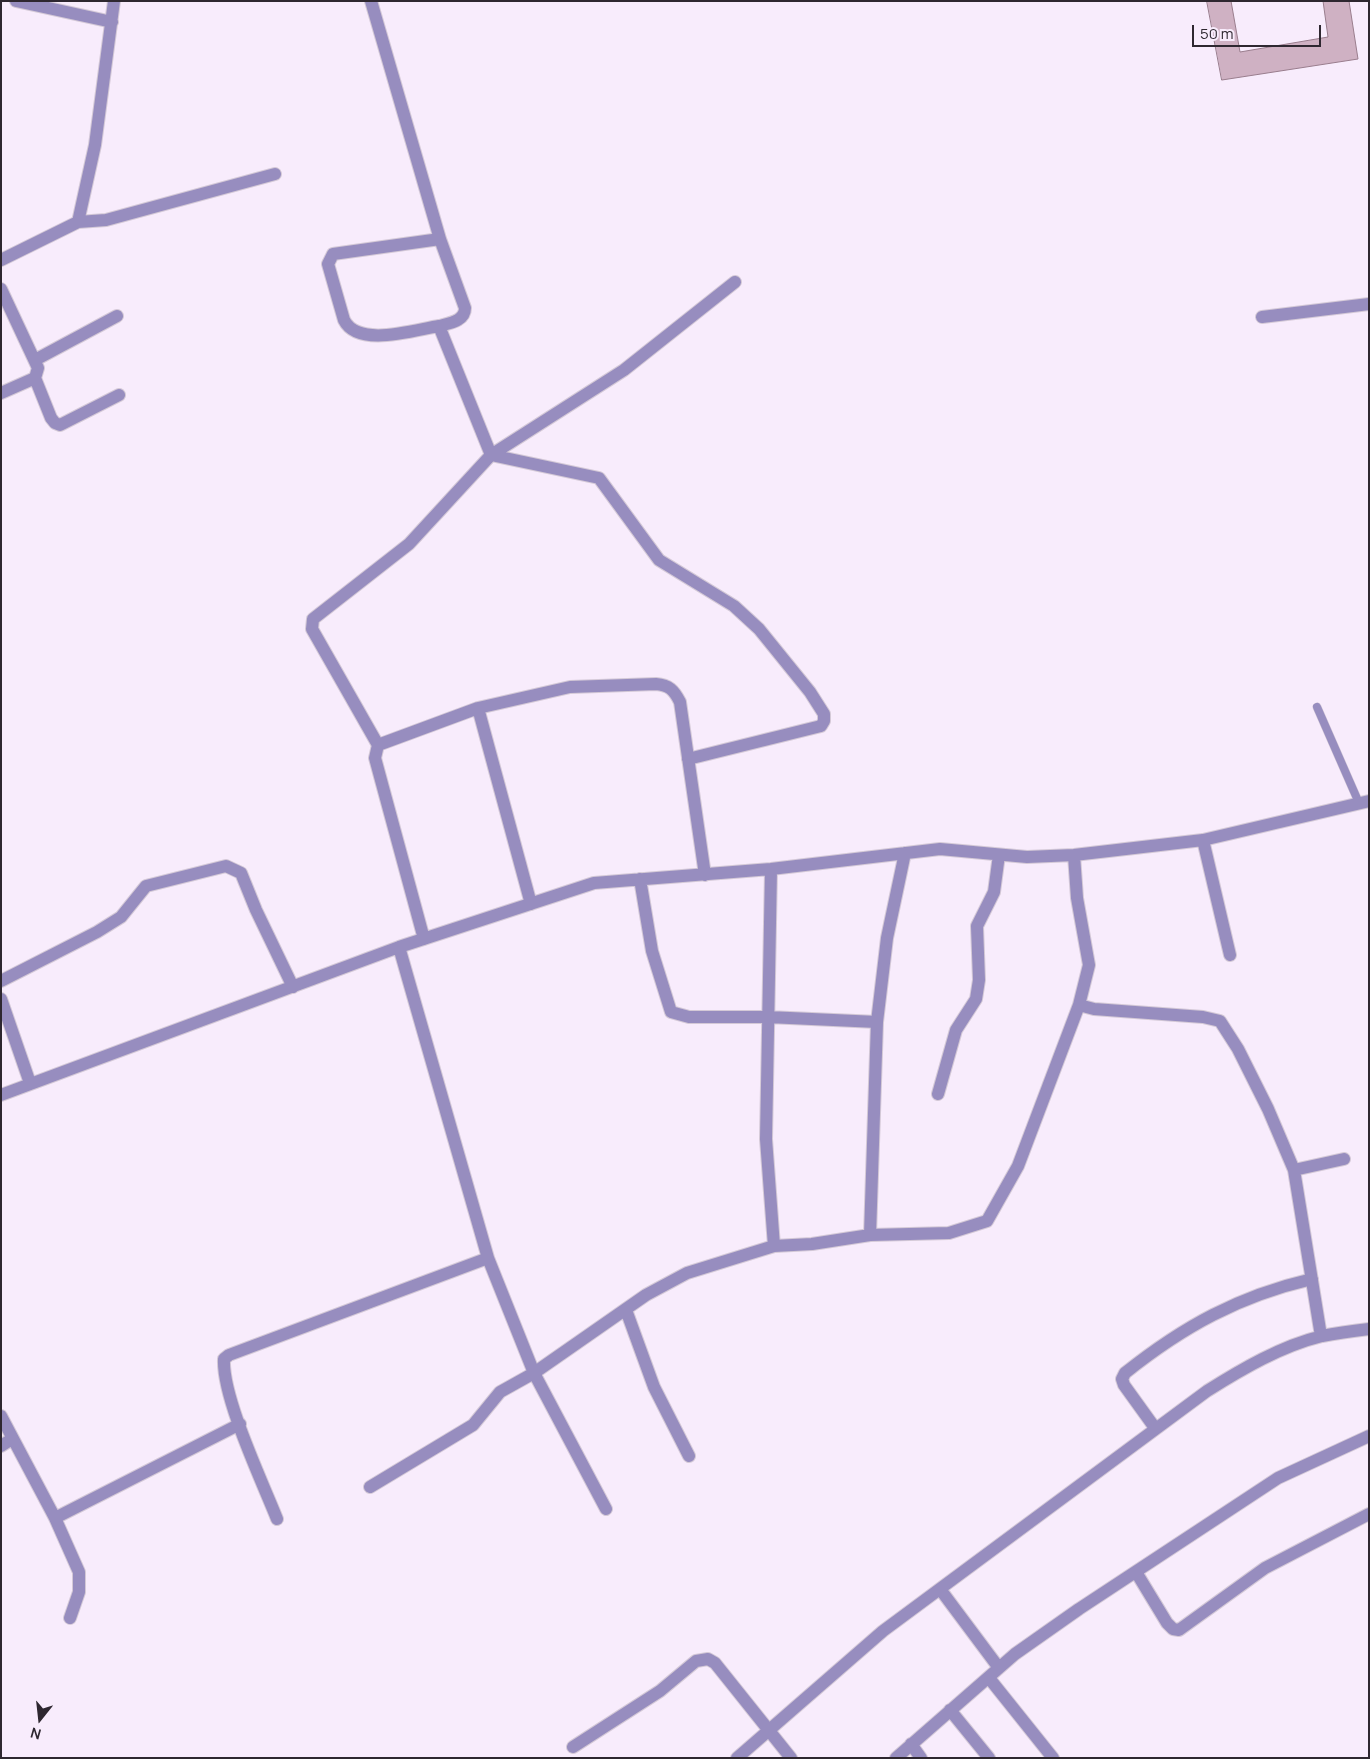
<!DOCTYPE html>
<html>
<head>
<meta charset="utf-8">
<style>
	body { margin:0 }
	#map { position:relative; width:1370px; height:1759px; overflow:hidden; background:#f8ecfc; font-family:Manrope,sans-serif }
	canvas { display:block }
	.frame { position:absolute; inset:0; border:2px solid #2e2730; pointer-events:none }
	.north { position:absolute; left:15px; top:1694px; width:50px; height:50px; -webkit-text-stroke:4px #f8ecfc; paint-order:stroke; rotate:196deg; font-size:14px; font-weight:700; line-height:20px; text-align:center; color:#2e2730 }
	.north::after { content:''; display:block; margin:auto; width:18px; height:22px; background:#2e2730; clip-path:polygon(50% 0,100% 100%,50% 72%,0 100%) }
	.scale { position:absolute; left:1192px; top:25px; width:129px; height:22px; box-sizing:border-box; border:2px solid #2e2730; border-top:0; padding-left:6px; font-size:15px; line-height:18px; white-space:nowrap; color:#2e2730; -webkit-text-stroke:4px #f8ecfc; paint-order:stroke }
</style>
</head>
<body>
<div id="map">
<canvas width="1370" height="1759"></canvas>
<div class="frame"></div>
<div class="north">N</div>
<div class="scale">50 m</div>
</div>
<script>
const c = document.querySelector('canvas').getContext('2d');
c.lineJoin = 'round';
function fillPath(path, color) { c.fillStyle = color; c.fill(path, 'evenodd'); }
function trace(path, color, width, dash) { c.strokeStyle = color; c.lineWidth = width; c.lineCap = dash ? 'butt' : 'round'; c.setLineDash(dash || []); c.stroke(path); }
const building = new Path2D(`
	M 1207,1 L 1231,1 L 1240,52 L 1328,37 L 1323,1 L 1349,1 L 1358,59 L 1222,80 Z`);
fillPath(building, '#cfb1c3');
trace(building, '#997d8d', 1);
const service = new Path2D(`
	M 1317,707 L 1359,803`);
const minor = new Path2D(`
	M 16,1 L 112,22
	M 371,1 L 440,239
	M 78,222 L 106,220 L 275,174
	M 1,260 L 78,222 L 95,145 L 114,1
	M 1,289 L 38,368 L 35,378 L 1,393
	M 1262,317 L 1369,304
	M 35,360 L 117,316
	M 35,378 L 51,418 L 55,423 L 60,425 L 119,395
	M 491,455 L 599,478 L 659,560 L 734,606 L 759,629 L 810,692 L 824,714 L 824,721 L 821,726 L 688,759
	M 491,455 L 624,370 L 735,282
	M 478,708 L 531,904
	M 378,745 L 312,629 L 313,619 L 409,544 L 491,455 L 439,326 C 414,330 358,348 344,320 L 328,264 L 333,254 L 440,239 L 465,308 C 465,321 450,323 439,326
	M 1203,840 L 1230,955
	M 771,869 L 766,1139 L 774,1246 L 812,1244 L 870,1235 L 949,1233 L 987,1221 L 1018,1166 L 1079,1005 L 1089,965 L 1077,898 L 1074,855
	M 640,879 L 652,951 L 671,1012 L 689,1017 L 768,1017 L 877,1022
	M 424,939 L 375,758 L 378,745 L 478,708 L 570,687 L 656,684 C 669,685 674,690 680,702 L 705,875
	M 1,981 L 97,932 L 121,917 L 146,886 L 226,866 L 241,873 L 256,910 L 293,987
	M 1,999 L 30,1083
	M 1079,1005 L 1094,1009 L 1203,1017 L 1220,1021 L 1238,1049 L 1268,1109 L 1294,1170 L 1321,1336
	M 938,1094 L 956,1030 L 976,999 L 979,980 L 977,926 L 994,892 L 999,855
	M 1,1095 L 399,947 L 594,883 L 771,869 L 940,849 L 1027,857 L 1074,855 L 1203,840 L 1369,801
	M 1294,1170 L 1344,1159
	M 870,1235 L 877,1022 L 887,938 L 905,853
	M 626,1310 L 654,1387 L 689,1456
	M 1,1416 L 55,1518 L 79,1572 L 79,1592 L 70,1618
	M 1155,1428 L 1124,1385 L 1122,1379 L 1125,1373 C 1184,1326 1239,1296 1312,1279
	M 1,1446 L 12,1439
	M 370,1487 L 473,1425 L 500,1392 L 534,1373 L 488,1258
	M 606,1509 L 534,1373 L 646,1295 L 687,1273 L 774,1246
	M 55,1518 L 240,1424
	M 277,1519 C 262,1481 222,1397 224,1359 L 229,1355 L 488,1258 L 399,947
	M 1136,1572 L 1167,1623 L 1173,1629 L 1179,1630 L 1265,1568 L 1369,1514
	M 940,1589 L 999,1668
	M 989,1678 L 1053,1758
	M 950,1710 L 989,1758
	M 911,1744 L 921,1758
	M 573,1747 L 660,1691 L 696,1661 L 708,1659 L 715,1663 L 791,1758
	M 737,1758 L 883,1631 L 1207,1391 C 1242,1369 1281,1346 1322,1336 C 1338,1333 1353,1331 1369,1329
	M 896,1758 L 1015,1654 L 1079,1609 L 1278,1478 L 1369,1436`);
trace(service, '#d4c9d7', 9);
trace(minor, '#d4c9d7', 14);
trace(service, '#978dbf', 8);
trace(minor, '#978dbf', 12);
</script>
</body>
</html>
